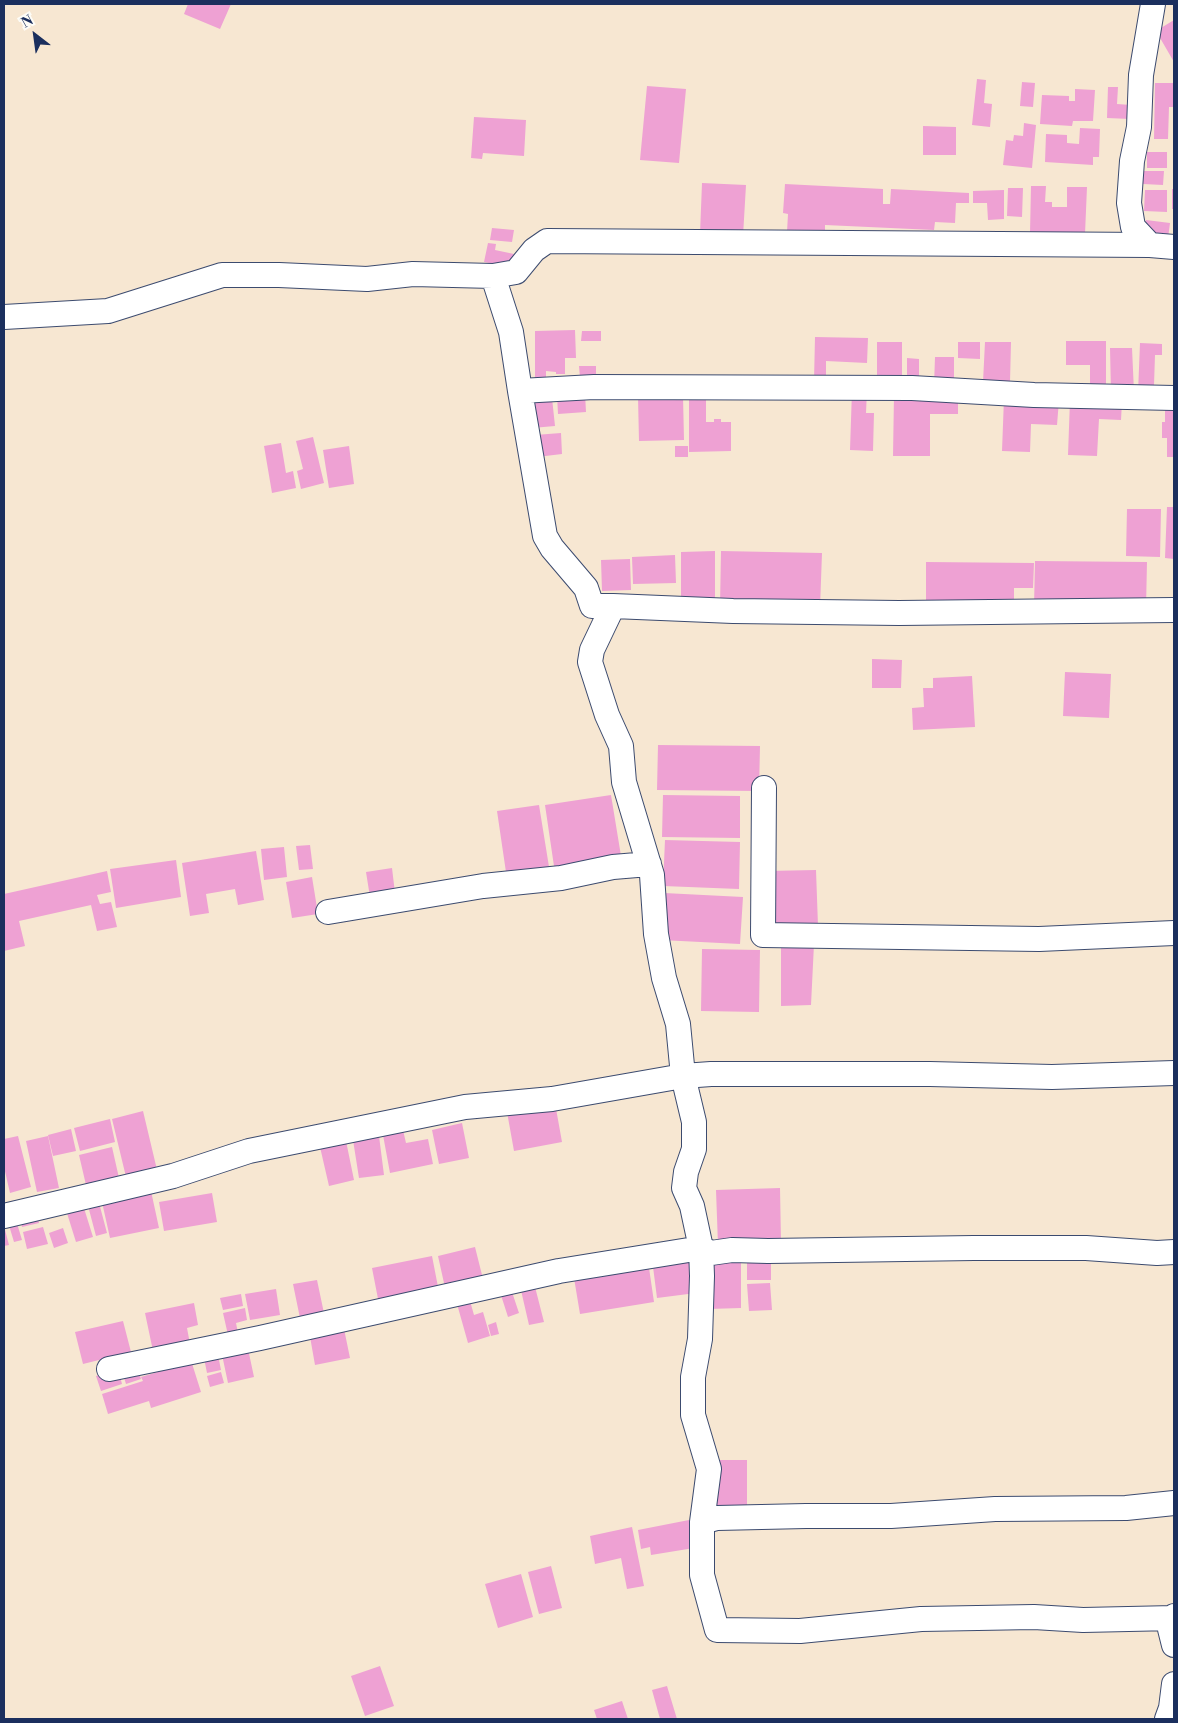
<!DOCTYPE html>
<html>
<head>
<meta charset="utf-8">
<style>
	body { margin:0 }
	#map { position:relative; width:1178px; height:1723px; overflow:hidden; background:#f7e7d2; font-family:"Libre Bodoni",serif }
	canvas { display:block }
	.frame { position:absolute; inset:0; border:5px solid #1b2f5e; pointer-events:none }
	.north { position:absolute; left:10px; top:10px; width:50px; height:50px; -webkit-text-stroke:4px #fdfcf7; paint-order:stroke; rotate:330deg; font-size:14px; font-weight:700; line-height:20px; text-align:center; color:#1b2f5e }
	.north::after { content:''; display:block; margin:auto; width:18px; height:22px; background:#1b2f5e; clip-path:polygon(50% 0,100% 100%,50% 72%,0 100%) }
</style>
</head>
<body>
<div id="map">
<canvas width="1178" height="1723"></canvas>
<div class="frame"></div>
<div class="north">N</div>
</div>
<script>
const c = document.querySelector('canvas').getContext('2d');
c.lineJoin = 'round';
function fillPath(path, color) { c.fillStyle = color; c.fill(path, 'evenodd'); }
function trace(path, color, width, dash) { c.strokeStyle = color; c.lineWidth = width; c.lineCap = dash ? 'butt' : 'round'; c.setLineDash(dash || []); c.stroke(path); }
fillPath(new Path2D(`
	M 188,4 L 231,4 L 220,29 L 184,14 Z
	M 1174,20 L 1174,62 L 1156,31 Z
	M 977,79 L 986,80 L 984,103 L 992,104 L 990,127 L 972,125 Z
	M 1022,82 L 1035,83 L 1033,107 L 1020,106 Z
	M 1155,83 L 1174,83 L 1174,107 L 1169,107 L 1168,139 L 1154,139 Z
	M 647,86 L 686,89 L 679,163 L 640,160 Z
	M 1108,87 L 1118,87 L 1117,104 L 1131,105 L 1130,119 L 1107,118 Z
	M 1075,89 L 1095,90 L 1093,121 L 1073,121 L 1072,126 L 1040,124 L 1042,95 L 1069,96 L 1069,101 L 1075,101 Z
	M 474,117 L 526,120 L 524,156 L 483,153 L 482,159 L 471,158 Z
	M 1024,123 L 1036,125 L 1032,168 L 1003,165 L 1006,140 L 1013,141 L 1014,135 L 1023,136 Z
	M 923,126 L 956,127 L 956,155 L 923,155 Z
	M 1080,128 L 1100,129 L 1099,157 L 1093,157 L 1093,165 L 1045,162 L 1046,134 L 1067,135 L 1067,143 L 1079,144 Z
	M 1147,152 L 1167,152 L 1167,168 L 1147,168 Z
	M 1143,171 L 1164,171 L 1163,185 L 1143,184 Z
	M 702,183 L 746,185 L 743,236 L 700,234 Z
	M 785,184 L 883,189 L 883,204 L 890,204 L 891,189 L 969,193 L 969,203 L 956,203 L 955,223 L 935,222 L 934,230 L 825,225 L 825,234 L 787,232 L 788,214 L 783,213 Z
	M 1031,186 L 1046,186 L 1045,202 L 1052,202 L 1052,207 L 1067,207 L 1067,187 L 1087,187 L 1085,234 L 1030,233 Z
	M 1008,188 L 1023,188 L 1022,217 L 1007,216 Z
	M 1172,189 L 1174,189 L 1174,209 L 1172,209 Z
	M 1004,190 L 1004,219 L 988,220 L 987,203 L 973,203 L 973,191 Z
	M 1145,190 L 1167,190 L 1167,212 L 1144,211 Z
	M 1146,220 L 1170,223 L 1168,238 L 1143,234 Z
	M 492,228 L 514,230 L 512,242 L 490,240 Z
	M 488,243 L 496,244 L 495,250 L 514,254 L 512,267 L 484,262 Z
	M 575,330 L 576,358 L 565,358 L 565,374 L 556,374 L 556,372 L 546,371 L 546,384 L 535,384 L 535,331 Z
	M 582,331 L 601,331 L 601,341 L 581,341 Z
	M 815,337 L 868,338 L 867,363 L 826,361 L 826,382 L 814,381 Z
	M 1066,341 L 1106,341 L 1106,393 L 1090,393 L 1090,365 L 1066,365 Z
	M 877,342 L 902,342 L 902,378 L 877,382 Z
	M 958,342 L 980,342 L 980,359 L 958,358 Z
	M 985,342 L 1011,342 L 1010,382 L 983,382 Z
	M 1140,343 L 1162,344 L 1162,355 L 1155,355 L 1154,385 L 1161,385 L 1161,393 L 1138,393 Z
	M 1110,348 L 1132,348 L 1134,392 L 1111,393 Z
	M 935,357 L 954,357 L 954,387 L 934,386 Z
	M 907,358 L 919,359 L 919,379 L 907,379 Z
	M 579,366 L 596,366 L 596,378 L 580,378 Z
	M 852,390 L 867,390 L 866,413 L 874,413 L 873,451 L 850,450 Z
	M 585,393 L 586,412 L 558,414 L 557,395 Z
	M 689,395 L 706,395 L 706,422 L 714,422 L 714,419 L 721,419 L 721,422 L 731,422 L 731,451 L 689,452 Z
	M 894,395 L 958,396 L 958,414 L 930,414 L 930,456 L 893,456 Z
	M 683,396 L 684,440 L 639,441 L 638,397 Z
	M 552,398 L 555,426 L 532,428 L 528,400 Z
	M 1004,398 L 1059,400 L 1057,425 L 1031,424 L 1030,452 L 1002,451 Z
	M 1070,400 L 1122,402 L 1121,420 L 1099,419 L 1097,456 L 1068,455 Z
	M 1165,410 L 1174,410 L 1174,457 L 1167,457 L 1167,438 L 1162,438 L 1162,422 L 1165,422 Z
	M 561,433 L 562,454 L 537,457 L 535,435 Z
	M 313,437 L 324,483 L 301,489 L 297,471 L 303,469 L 296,441 Z
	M 281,443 L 286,473 L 293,471 L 296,488 L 272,493 L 264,446 Z
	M 349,446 L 354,484 L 329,488 L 323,450 Z
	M 675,446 L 688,446 L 688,457 L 675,457 Z
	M 1167,507 L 1174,507 L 1174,559 L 1165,558 Z
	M 1127,509 L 1161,509 L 1160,557 L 1126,556 Z
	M 715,551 L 715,605 L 681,606 L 681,552 Z
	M 721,551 L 822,553 L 820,608 L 720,606 Z
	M 675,555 L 676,583 L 633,584 L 632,557 Z
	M 630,559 L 631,590 L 602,591 L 601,560 Z
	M 1035,561 L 1147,562 L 1146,608 L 1034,607 Z
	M 926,562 L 1034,563 L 1033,588 L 1014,588 L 1014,609 L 926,608 Z
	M 872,659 L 902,660 L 901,688 L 872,688 Z
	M 1065,672 L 1111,674 L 1109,718 L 1063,716 Z
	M 972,676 L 975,727 L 913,730 L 912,708 L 924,707 L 923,688 L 933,688 L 933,678 Z
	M 658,745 L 760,746 L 759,791 L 657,790 Z
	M 611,795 L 622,862 L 555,873 L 545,805 Z
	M 663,795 L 740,796 L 740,838 L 662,837 Z
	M 539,805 L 550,873 L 507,879 L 497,811 Z
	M 665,840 L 740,842 L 739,889 L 663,886 Z
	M 310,845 L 313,869 L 299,870 L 296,846 Z
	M 284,847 L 287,877 L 264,880 L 261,849 Z
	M 256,851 L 264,900 L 238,905 L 235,889 L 206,894 L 209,913 L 190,916 L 182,863 Z
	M 176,860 L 181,897 L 116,908 L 110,869 Z
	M 392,868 L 395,893 L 370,897 L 366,872 Z
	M 816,870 L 818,926 L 768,928 L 766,871 Z
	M 107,871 L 111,892 L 97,895 L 100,904 L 111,902 L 117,927 L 97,931 L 91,905 L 19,921 L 25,946 L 4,951 L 4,894 Z
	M 312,877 L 318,914 L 292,918 L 286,882 Z
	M 664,893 L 743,897 L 740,944 L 661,940 Z
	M 781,944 L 814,944 L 811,1005 L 781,1006 Z
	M 702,949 L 760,950 L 759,1012 L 701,1011 Z
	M 555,1103 L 562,1142 L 514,1151 L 507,1112 Z
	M 143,1111 L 158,1174 L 127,1181 L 112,1119 Z
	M 110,1119 L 115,1142 L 80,1151 L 74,1128 Z
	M 462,1123 L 469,1158 L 439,1164 L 432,1130 Z
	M 71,1129 L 76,1151 L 53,1156 L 48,1135 Z
	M 403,1130 L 406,1143 L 428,1139 L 433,1164 L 390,1173 L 383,1135 Z
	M 18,1136 L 31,1187 L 10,1193 L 4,1167 L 4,1139 Z
	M 48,1136 L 59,1188 L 37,1192 L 26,1141 Z
	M 379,1136 L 384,1175 L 359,1178 L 353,1140 Z
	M 346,1141 L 354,1180 L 329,1186 L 320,1147 Z
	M 112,1147 L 119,1178 L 86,1185 L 79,1155 Z
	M 780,1188 L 781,1243 L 718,1245 L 716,1190 Z
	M 151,1191 L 159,1228 L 110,1238 L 102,1202 Z
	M 212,1193 L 217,1222 L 164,1231 L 159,1202 Z
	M 98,1199 L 107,1233 L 96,1236 L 87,1202 Z
	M 83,1205 L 93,1237 L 76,1242 L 66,1210 Z
	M 37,1213 L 39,1223 L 22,1227 L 20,1217 Z
	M 16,1220 L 22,1240 L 14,1242 L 8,1222 Z
	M 4,1226 L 9,1245 L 4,1246 Z
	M 43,1227 L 48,1244 L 27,1249 L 23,1232 Z
	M 63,1228 L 68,1243 L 54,1248 L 49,1233 Z
	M 475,1247 L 484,1283 L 446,1292 L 438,1256 Z
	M 696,1253 L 696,1293 L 657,1298 L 652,1259 Z
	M 432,1256 L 439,1292 L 379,1304 L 372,1268 Z
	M 747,1258 L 771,1258 L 771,1280 L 747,1280 Z
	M 648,1261 L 654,1302 L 580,1314 L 573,1272 Z
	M 709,1261 L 741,1261 L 741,1308 L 709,1309 Z
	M 317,1280 L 325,1318 L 301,1323 L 293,1284 Z
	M 534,1283 L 544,1322 L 529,1325 L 520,1286 Z
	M 770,1283 L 772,1310 L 749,1311 L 747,1284 Z
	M 276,1289 L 280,1315 L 250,1320 L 245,1294 Z
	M 511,1289 L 519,1313 L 508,1317 L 500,1292 Z
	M 241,1294 L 243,1306 L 223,1310 L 220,1298 Z
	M 470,1301 L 474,1315 L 483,1312 L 490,1336 L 468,1343 L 457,1304 Z
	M 194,1303 L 198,1325 L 187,1328 L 190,1344 L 153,1351 L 145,1313 Z
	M 245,1308 L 247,1320 L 236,1323 L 238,1333 L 228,1335 L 223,1313 Z
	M 123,1321 L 131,1352 L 83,1364 L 75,1332 Z
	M 496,1322 L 499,1334 L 491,1336 L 488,1325 Z
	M 343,1324 L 350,1358 L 315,1365 L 309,1331 Z
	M 247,1344 L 254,1377 L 228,1383 L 221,1350 Z
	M 217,1350 L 221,1370 L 207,1373 L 203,1353 Z
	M 189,1354 L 201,1392 L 151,1408 L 149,1401 L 108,1414 L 102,1394 L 143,1381 L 141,1377 L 168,1369 Z
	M 137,1366 L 141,1379 L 126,1384 L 122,1371 Z
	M 118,1369 L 122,1384 L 101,1391 L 96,1376 Z
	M 221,1372 L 224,1383 L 210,1387 L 207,1376 Z
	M 710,1460 L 747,1460 L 747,1511 L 710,1511 Z
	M 689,1520 L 694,1548 L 651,1555 L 650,1547 L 641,1549 L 638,1530 Z
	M 632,1527 L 644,1586 L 627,1589 L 621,1558 L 595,1564 L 590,1536 Z
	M 551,1566 L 562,1608 L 539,1614 L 528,1572 Z
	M 521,1574 L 533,1617 L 498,1628 L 485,1584 Z
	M 380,1666 L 394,1706 L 365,1716 L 351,1676 Z
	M 667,1686 L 677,1719 L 660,1719 L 652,1690 Z
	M 622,1701 L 628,1719 L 597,1719 L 594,1710 Z`), '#eea1d3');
const minor = new Path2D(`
	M 1153,4 L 1141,75 L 1139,127 L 1132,161 L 1129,203 L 1133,227 L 1150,245 L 1174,247
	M 493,276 L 516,272 L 534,250 L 547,241 L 1150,245
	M 4,317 L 108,311 L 222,275 L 279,275 L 367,279 L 413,274 L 493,276 L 511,332 L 520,391 L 594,387 L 912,388 L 1034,395 L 1174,398
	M 520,391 L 545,536 L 552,548 L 586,588 L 592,606 L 613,606
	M 764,788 L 763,935 L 1039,939 L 1174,933
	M 328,912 L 483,886 L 561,878 L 613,867 L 649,864
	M 4,1216 L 173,1176 L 249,1151 L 465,1107 L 552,1099 L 683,1076 L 711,1074 L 930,1074 L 1052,1077 L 1174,1073
	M 109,1369 L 260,1338 L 559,1271 L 701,1248 L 711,1253 L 732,1250 L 768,1251 L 974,1248 L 1086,1248 L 1157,1253 L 1174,1252
	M 702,1522 L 709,1469 L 693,1415 L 693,1377 L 700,1339 L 702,1276 L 701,1248 L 692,1206 L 684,1188 L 686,1172 L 694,1149 L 694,1122 L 683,1076 L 678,1024 L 664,978 L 656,934 L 652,875 L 624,782 L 621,746 L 607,715 L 590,662 L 592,650 L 613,606 L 733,611 L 899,613 L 1174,610
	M 1174,1616 L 1170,1629 L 1174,1645
	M 1174,1618 L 1083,1620 L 1034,1617 L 921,1619 L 800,1631 L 717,1630 L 702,1575 L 702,1522 L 717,1518 L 806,1516 L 891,1516 L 995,1509 L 1126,1508 L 1174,1503
	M 1167,1719 L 1171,1708 L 1174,1684`);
trace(minor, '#3c4b6f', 26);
trace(minor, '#fff', 24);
</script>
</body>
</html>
